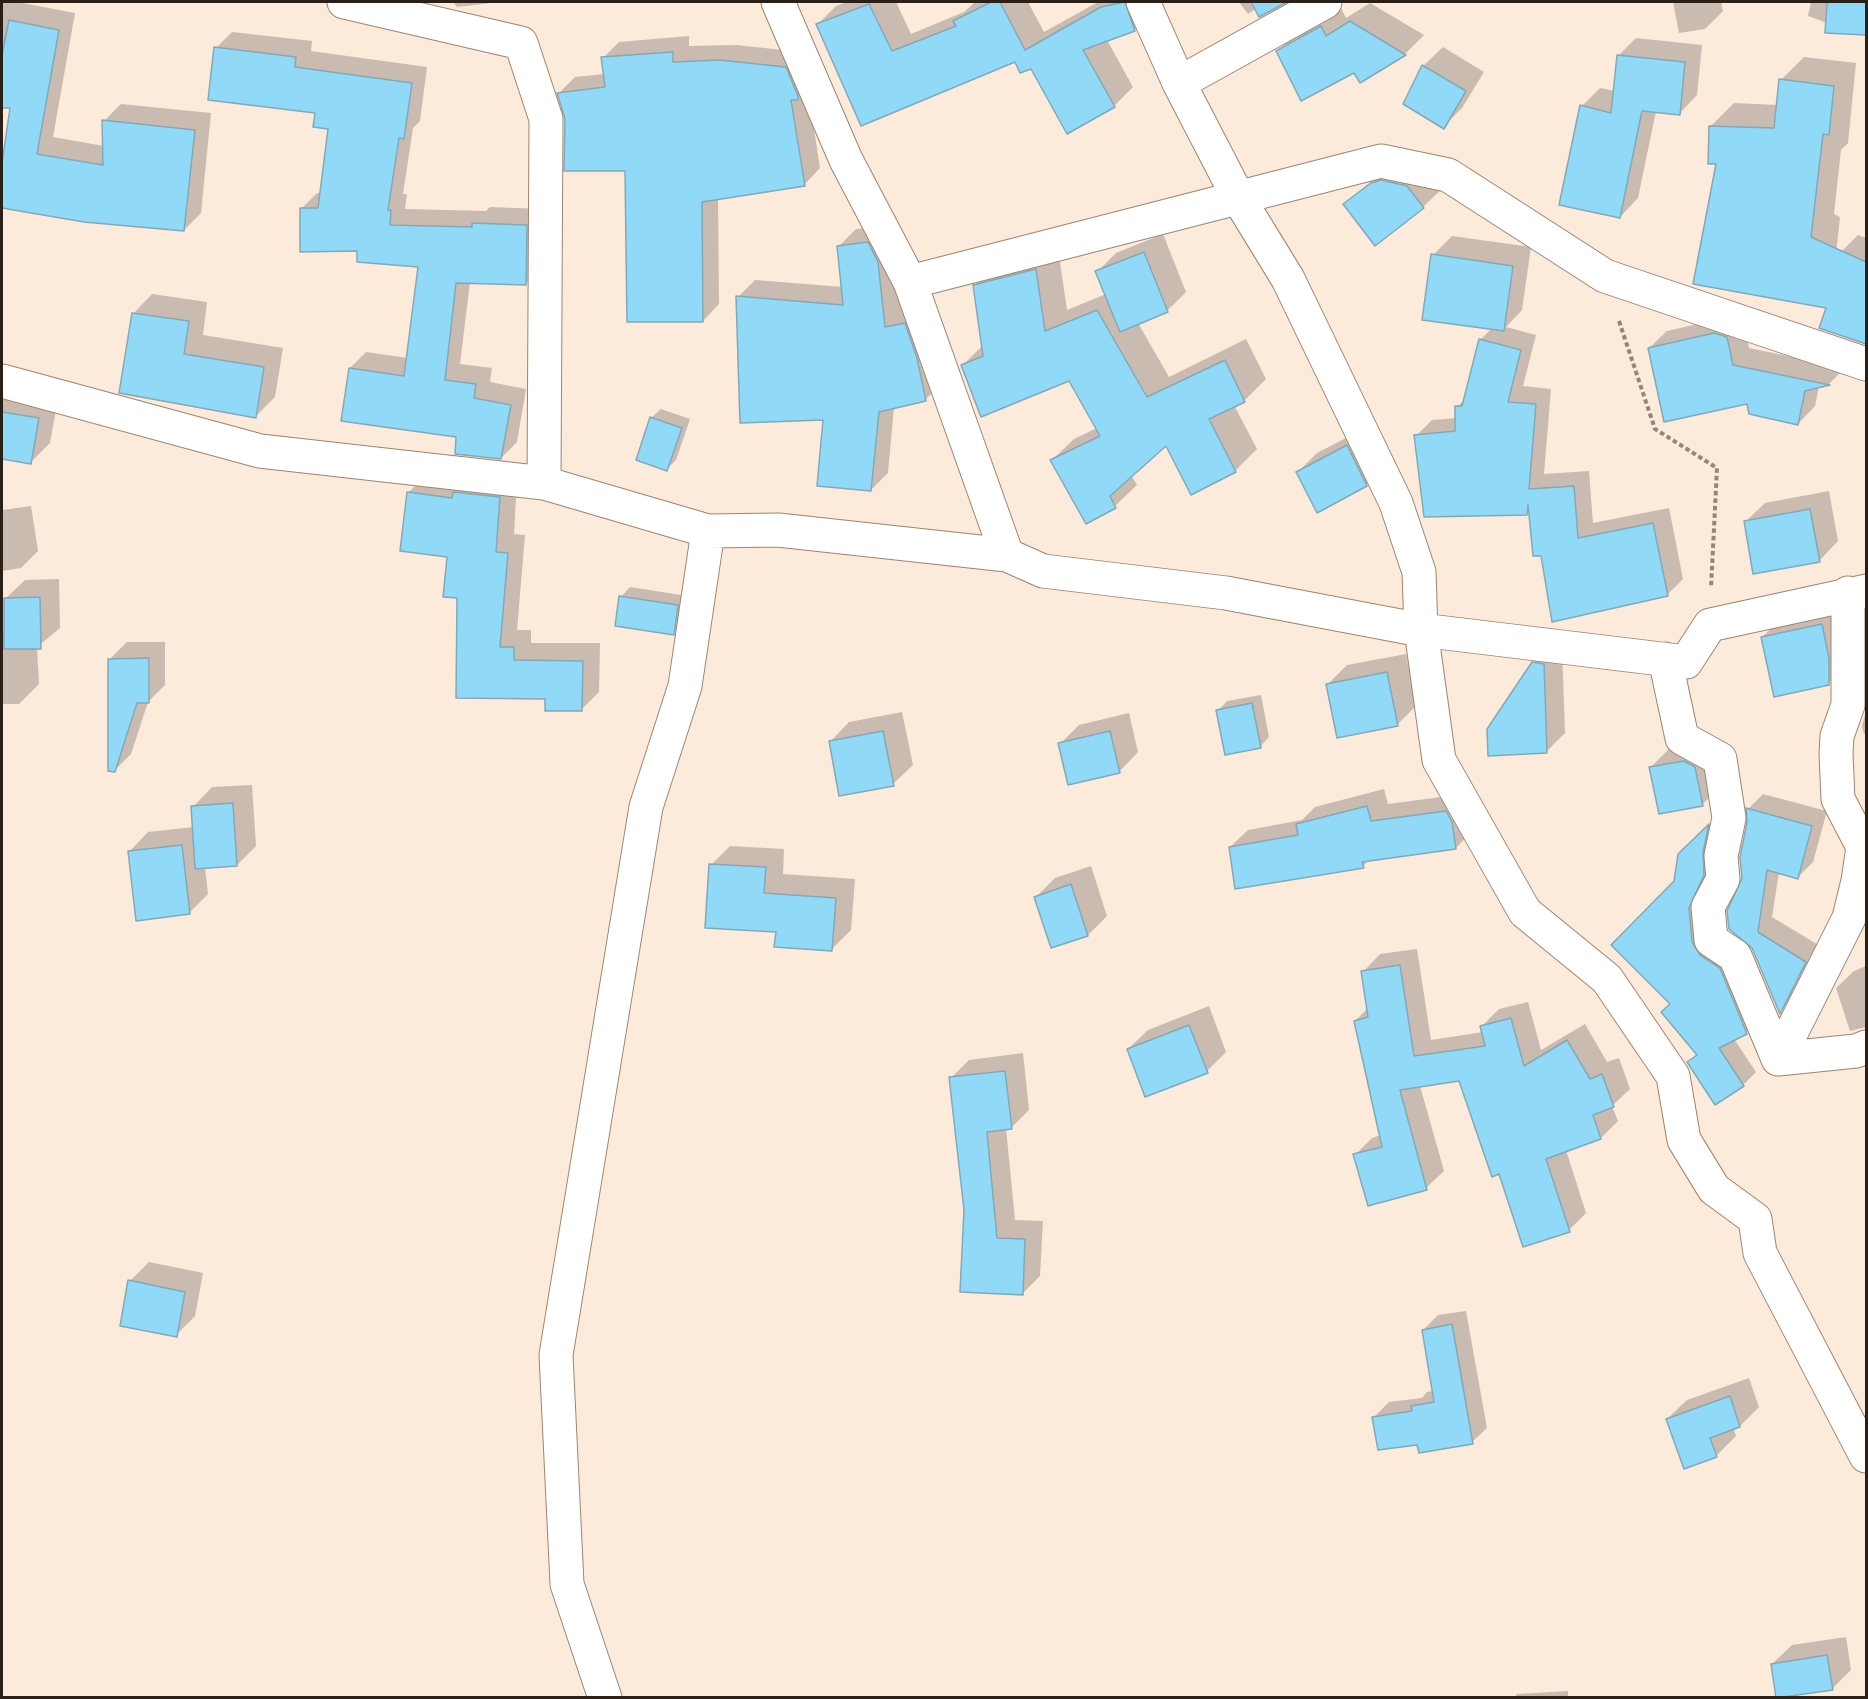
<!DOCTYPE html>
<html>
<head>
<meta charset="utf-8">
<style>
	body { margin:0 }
	#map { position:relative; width:1868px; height:1699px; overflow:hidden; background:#fceadb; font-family:"Archivo Narrow",sans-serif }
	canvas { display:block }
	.frame { position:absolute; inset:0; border:3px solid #2b2017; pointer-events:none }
</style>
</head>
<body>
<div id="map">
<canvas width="1868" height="1699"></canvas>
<div class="frame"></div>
</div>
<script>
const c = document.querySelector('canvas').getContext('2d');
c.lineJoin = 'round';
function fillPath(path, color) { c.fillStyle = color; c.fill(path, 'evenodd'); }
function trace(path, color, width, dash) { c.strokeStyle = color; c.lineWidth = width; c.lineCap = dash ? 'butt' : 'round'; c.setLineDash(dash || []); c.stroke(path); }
fillPath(new Path2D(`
	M 2,2 L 17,2 L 75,13 L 53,137 L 104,146 L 104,121 L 121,104 L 211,113 L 201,213 L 184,230 L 85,220 L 2,207 L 2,173 L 12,107 L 2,106 Z
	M 453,2 L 499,2 L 457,7 Z
	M 847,2 L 896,2 L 911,34 L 964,12 L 975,2 L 1028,2 L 1044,32 L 1098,2 L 1150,2 L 1153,11 L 1134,30 L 1107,40 L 1133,87 L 1114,106 L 1015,61 L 861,124 L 817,25 L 836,6 Z
	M 1239,2 L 1284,2 L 1259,15 L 1256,9 L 1248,14 Z
	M 1673,2 L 1721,2 L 1723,11 L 1705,29 L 1679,33 Z
	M 1811,2 L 1866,2 L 1866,33 L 1827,32 L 1827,23 L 1808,16 Z
	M 1370,3 L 1424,35 L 1405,54 L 1361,81 L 1355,71 L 1278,51 L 1297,32 L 1341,8 L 1346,18 Z
	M 232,32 L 312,41 L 311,51 L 427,67 L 420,121 L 413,128 L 403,194 L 407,194 L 405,209 L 486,211 L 490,207 L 542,209 L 542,267 L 526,283 L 470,282 L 460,364 L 492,368 L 490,382 L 526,389 L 517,442 L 501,458 L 457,436 L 350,368 L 366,352 L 408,358 L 420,266 L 359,249 L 301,209 L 317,193 L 321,193 L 330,128 L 317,111 L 216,48 Z
	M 689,36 L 689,46 L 736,45 L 802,52 L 820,168 L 804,185 L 718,198 L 719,304 L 703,321 L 627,170 L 566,119 L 559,93 L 575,77 L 605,74 L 603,58 L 619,42 Z
	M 1636,38 L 1702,45 L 1697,95 L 1679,114 L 1656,111 L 1638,198 L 1620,217 L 1582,106 L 1600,88 L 1615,91 L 1618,56 Z
	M 1443,47 L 1484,72 L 1462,108 L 1443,127 L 1405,103 L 1423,66 Z
	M 1804,57 L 1856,63 L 1848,143 L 1841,150 L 1834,214 L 1840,217 L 1835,264 L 1842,251 L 1858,235 L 1866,238 L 1866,343 L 1821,327 L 1828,307 L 1718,163 L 1711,126 L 1734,103 L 1778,105 L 1781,80 Z
	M 1391,164 L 1443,188 L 1423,207 L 1375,243 L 1345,204 Z
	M 885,226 L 895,245 L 902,311 L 922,307 L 942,383 L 925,400 L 894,407 L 888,473 L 871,490 L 825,419 L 738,297 L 755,280 L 843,287 L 839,246 L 856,229 Z
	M 1163,234 L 1186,292 L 1167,311 L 1138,323 L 1169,377 L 1246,339 L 1266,379 L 1244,401 L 1234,405 L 1257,449 L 1235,471 L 1167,444 L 1131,475 L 1137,485 L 1115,506 L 1052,460 L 1074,439 L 1097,428 L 1070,379 L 963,365 L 983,345 L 975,286 L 996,264 L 1058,248 L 1067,310 L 1106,294 L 1097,272 L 1116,253 Z
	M 1452,236 L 1531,247 L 1522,310 L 1506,327 L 1536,335 L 1523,386 L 1551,389 L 1544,474 L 1589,471 L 1593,523 L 1669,508 L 1683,579 L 1667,595 L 1543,554 L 1530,510 L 1527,514 L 1416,436 L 1432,420 L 1457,418 L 1457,407 L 1466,398 L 1480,340 L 1492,328 L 1433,255 Z
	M 152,294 L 207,302 L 203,335 L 283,348 L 275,397 L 255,417 L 133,314 Z
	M 1732,316 L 1743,320 L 1749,348 L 1845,368 L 1829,384 L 1819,386 L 1815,406 L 1798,424 L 1748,402 L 1649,348 L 1667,331 Z
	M 2,395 L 58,399 L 50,443 L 31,462 L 2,457 Z
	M 661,409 L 690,419 L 676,460 L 667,469 L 651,418 Z
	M 1367,427 L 1385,466 L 1366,485 L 1298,472 L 1317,453 Z
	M 426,475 L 517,479 L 514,534 L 525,535 L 517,630 L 531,630 L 531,643 L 600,643 L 599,692 L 581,710 L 547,697 L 458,697 L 458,597 L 449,556 L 408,493 Z
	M 1829,491 L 1838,541 L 1819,561 L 1745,522 L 1765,503 Z
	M 31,506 L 38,551 L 21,568 L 2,571 L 2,510 Z
	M 59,579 L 60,628 L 37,647 L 39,684 L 19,704 L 2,704 L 2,632 L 6,632 L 5,599 L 25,580 Z
	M 630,587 L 687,596 L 682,624 L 673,633 L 621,597 Z
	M 1848,604 L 1848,664 L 1828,683 L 1762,637 L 1782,618 Z
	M 127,642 L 165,642 L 165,685 L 148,702 L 131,754 L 114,771 L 110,659 Z
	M 1552,645 L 1562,646 L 1565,733 L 1547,751 L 1533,663 Z
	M 1406,654 L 1416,706 L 1397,725 L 1328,684 L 1347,665 Z
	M 1261,695 L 1269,737 L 1260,747 L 1218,711 L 1227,701 Z
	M 1866,711 L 1866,733 L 1864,734 L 1862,726 Z
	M 902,712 L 913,765 L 893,784 L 830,742 L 849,722 Z
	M 1129,713 L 1138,752 L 1119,772 L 1060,744 L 1079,725 Z
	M 1704,742 L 1721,785 L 1702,805 L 1651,767 L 1670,748 Z
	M 252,785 L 256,846 L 237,865 L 205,867 L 208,894 L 189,913 L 129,852 L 148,832 L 194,827 L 193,807 L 212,787 Z
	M 1384,789 L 1388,804 L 1464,794 L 1473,830 L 1456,848 L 1370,859 L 1363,866 L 1230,847 L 1248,830 L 1302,820 L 1315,807 Z
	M 1763,794 L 1827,811 L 1813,862 L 1798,877 L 1779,872 L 1772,917 L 1820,946 L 1794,997 L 1780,1012 L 1753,947 L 1748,809 Z
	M 1720,814 L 1702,894 L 1759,1020 L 1746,1033 L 1734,1039 L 1756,1072 L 1743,1085 L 1689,1062 L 1697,1053 L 1672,1004 L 1676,881 L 1679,855 Z
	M 730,846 L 784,849 L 783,874 L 855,879 L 851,930 L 832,949 L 777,931 L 711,865 Z
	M 1091,866 L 1107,916 L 1088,935 L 1036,897 L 1055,878 Z
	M 1417,949 L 1431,1040 L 1483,1032 L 1482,1026 L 1499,1009 L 1528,1002 L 1541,1050 L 1585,1024 L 1607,1062 L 1619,1058 L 1630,1089 L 1612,1106 L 1618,1121 L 1601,1138 L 1566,1150 L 1586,1213 L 1569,1230 L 1500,1172 L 1460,1080 L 1420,1086 L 1444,1171 L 1426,1188 L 1355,1155 L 1372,1138 L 1381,1135 L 1355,1021 L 1368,1008 L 1363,972 L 1380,954 Z
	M 1866,966 L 1866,1027 L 1850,1031 L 1836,988 L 1854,971 Z
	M 1209,1006 L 1226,1052 L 1207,1071 L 1128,1049 L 1148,1030 Z
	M 1023,1053 L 1029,1110 L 1011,1128 L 1006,1128 L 1015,1220 L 1043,1221 L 1040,1276 L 1022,1294 L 965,1210 L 951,1078 L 969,1060 Z
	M 149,1262 L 203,1273 L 195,1316 L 176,1335 L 130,1281 Z
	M 1466,1311 L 1487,1428 L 1472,1442 L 1419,1443 L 1374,1417 L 1389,1402 L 1422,1398 L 1427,1392 L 1434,1391 L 1423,1330 L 1438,1315 Z
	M 1749,1378 L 1759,1407 L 1740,1426 L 1733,1428 L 1736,1436 L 1716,1456 L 1667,1419 L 1687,1400 Z
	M 1846,1637 L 1851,1670 L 1832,1689 L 1772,1664 L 1792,1645 Z
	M 1568,1691 L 1568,1698 L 1514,1698 L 1517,1694 Z`), '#0003');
const building = new Path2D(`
	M 991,2 L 1000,2 L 1025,50 L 1101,7 L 1125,2 L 1135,31 L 1083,50 L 1115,107 L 1067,134 L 1031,69 L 1020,73 L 1015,62 L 861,126 L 816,24 L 869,4 L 892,51 L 956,26 L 953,21 Z
	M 1251,2 L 1287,2 L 1259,17 Z
	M 1827,2 L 1866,2 L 1866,35 L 1825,33 Z
	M 9,20 L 59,30 L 37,154 L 103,165 L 102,120 L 195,130 L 184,231 L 84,222 L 2,208 L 2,163 L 10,108 L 2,108 L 2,55 Z
	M 1350,21 L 1406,55 L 1360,83 L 1354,73 L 1301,101 L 1276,51 L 1321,26 L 1326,36 Z
	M 214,47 L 296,57 L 295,67 L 412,83 L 404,139 L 399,138 L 388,210 L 391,210 L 390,225 L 472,227 L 472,223 L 527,225 L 526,285 L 456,283 L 445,380 L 476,384 L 474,398 L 511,405 L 501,459 L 455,454 L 456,437 L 341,421 L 349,368 L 404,376 L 418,267 L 357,262 L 357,251 L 300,252 L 300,208 L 318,208 L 328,129 L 313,127 L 315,113 L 208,100 Z
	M 673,52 L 673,62 L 719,60 L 786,67 L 798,96 L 798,100 L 791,100 L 805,186 L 702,202 L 703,322 L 627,322 L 625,171 L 564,171 L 565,119 L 557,93 L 605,87 L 601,57 Z
	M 1617,55 L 1685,62 L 1680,115 L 1642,111 L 1620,218 L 1559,205 L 1580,105 L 1611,113 Z
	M 1422,65 L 1466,91 L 1444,129 L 1403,104 Z
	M 1779,79 L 1834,86 L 1829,135 L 1823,134 L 1811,237 L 1866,262 L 1866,344 L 1819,328 L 1826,308 L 1693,284 L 1716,164 L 1708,164 L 1709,126 L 1774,128 Z
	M 1381,180 L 1407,186 L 1424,208 L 1375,246 L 1343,204 L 1371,183 Z
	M 868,242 L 878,262 L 885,327 L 905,323 L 917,358 L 926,401 L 879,412 L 871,491 L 817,486 L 823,420 L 740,423 L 736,296 L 843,305 L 837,246 Z
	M 1144,252 L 1168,312 L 1120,332 L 1095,271 Z
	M 1431,254 L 1513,266 L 1504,331 L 1422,320 Z
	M 1036,269 L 1045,331 L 1097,310 L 1147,397 L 1225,360 L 1245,402 L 1209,419 L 1236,472 L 1191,495 L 1166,446 L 1110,496 L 1116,508 L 1086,524 L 1050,460 L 1100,436 L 1069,381 L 981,417 L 961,365 L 983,356 L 973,285 Z
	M 132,313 L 189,321 L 184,354 L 264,367 L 256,418 L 119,393 Z
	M 1714,333 L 1727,337 L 1733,365 L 1830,385 L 1805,391 L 1798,425 L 1749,414 L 1747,404 L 1664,422 L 1648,348 Z
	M 1479,339 L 1521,350 L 1508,402 L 1536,404 L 1529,489 L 1574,486 L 1578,538 L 1653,523 L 1668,596 L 1552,622 L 1541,556 L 1533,556 L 1528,504 L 1527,515 L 1424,517 L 1414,435 L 1455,431 L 1455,406 L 1462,406 Z
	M 2,412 L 39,418 L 31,464 L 2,459 Z
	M 650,417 L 682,428 L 667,471 L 636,460 Z
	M 1347,445 L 1367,486 L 1317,513 L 1296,472 Z
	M 407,492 L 452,498 L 453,492 L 500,497 L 496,552 L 508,553 L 500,647 L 514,647 L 514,660 L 583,661 L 582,711 L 545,711 L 545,699 L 456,698 L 457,598 L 443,597 L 447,557 L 400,551 Z
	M 1810,509 L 1820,562 L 1753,574 L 1744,521 Z
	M 619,596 L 678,605 L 674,635 L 615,626 Z
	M 40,597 L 41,649 L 4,649 L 4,598 Z
	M 1822,624 L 1829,658 L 1829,685 L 1774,697 L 1761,637 Z
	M 149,658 L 149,703 L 137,703 L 115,772 L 108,771 L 108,659 Z
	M 1532,662 L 1544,664 L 1547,753 L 1488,756 L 1487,729 Z
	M 1387,672 L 1398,726 L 1337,738 L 1326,684 Z
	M 1252,703 L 1261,748 L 1225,755 L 1216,710 Z
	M 883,731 L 894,786 L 839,796 L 829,741 Z
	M 1110,731 L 1120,773 L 1068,785 L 1058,743 Z
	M 1684,761 L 1695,767 L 1703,806 L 1659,814 L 1649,767 Z
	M 233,803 L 237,866 L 195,869 L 191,806 Z
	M 1367,806 L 1371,821 L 1446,811 L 1452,822 L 1456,849 L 1362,862 L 1364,868 L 1235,889 L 1229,847 L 1298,835 L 1296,824 Z
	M 1746,808 L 1812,826 L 1798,879 L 1767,870 L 1758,932 L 1806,962 L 1780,1014 L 1752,948 L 1729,929 L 1727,911 L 1742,878 L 1740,857 L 1747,822 Z
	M 1709,824 L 1703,852 L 1704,875 L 1689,908 L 1692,942 L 1700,955 L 1720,968 L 1747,1034 L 1719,1048 L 1744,1086 L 1715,1105 L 1687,1062 L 1697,1055 L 1661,1012 L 1670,1004 L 1611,945 L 1674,881 L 1678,854 Z
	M 182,845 L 190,914 L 136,921 L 128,851 Z
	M 709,864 L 766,867 L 764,893 L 836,898 L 832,951 L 774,947 L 776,932 L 705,928 Z
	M 1071,884 L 1088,936 L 1051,948 L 1034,897 Z
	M 1400,965 L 1414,1056 L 1485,1046 L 1480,1026 L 1511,1018 L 1524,1066 L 1567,1040 L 1590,1079 L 1602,1074 L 1614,1107 L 1593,1115 L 1601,1139 L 1546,1159 L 1570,1232 L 1523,1247 L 1499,1174 L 1492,1177 L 1459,1081 L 1400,1090 L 1427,1190 L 1368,1206 L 1353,1154 L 1382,1147 L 1354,1021 L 1368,1017 L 1361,971 Z
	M 1189,1025 L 1208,1073 L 1145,1097 L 1127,1049 Z
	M 1005,1071 L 1012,1129 L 987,1132 L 997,1238 L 1025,1239 L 1023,1295 L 960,1292 L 964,1210 L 949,1077 Z
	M 128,1280 L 185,1292 L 177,1337 L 120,1326 Z
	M 1452,1324 L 1473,1444 L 1419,1453 L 1417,1445 L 1378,1450 L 1372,1417 L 1412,1411 L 1411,1406 L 1434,1402 L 1422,1330 Z
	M 1730,1396 L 1740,1427 L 1710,1438 L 1717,1457 L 1684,1469 L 1666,1419 Z
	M 1827,1655 L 1833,1690 L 1776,1698 L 1771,1664 Z`);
fillPath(building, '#90daf7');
trace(building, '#83a8b7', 1.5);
const minor = new Path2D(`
	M 344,2 L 521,43 L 546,119 L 544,483
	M 778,2 L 846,160 L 910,282 L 1007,555
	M 1143,2 L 1179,83 L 1239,199 L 1288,279 L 1396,503 L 1419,572 L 1421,630 L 1439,760 L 1525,912 L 1607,979 L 1673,1076 L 1684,1140 L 1714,1189 L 1755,1219 L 1760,1253 L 1866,1456
	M 1179,83 L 1325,2
	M 910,282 L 1381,161 L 1448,175 L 1605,276 L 1866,364
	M 2,381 L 260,451 L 544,483 L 708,531 L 778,530 L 1007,555 L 1043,571 L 1226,593 L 1421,630 L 1686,662 L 1710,625 L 1866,591
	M 1665,659 L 1682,738 L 1720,759 L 1729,818 L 1721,856 L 1723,879 L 1708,907 L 1711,940 L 1735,956 L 1778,1059 L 1856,1051 L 1866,1047
	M 1778,1059 L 1849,918 L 1858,881 L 1863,847 L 1838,799 L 1836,754 L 1837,736 L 1848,705 L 1848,593
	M 605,1698 L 567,1584 L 556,1355 L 646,807 L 685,686 L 708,531`);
trace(minor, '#9f846e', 35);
trace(new Path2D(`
	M 1619,321 L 1655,429 L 1717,468 L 1711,588`), '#95867a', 4, [4.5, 3]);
trace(minor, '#fff', 33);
</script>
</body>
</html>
